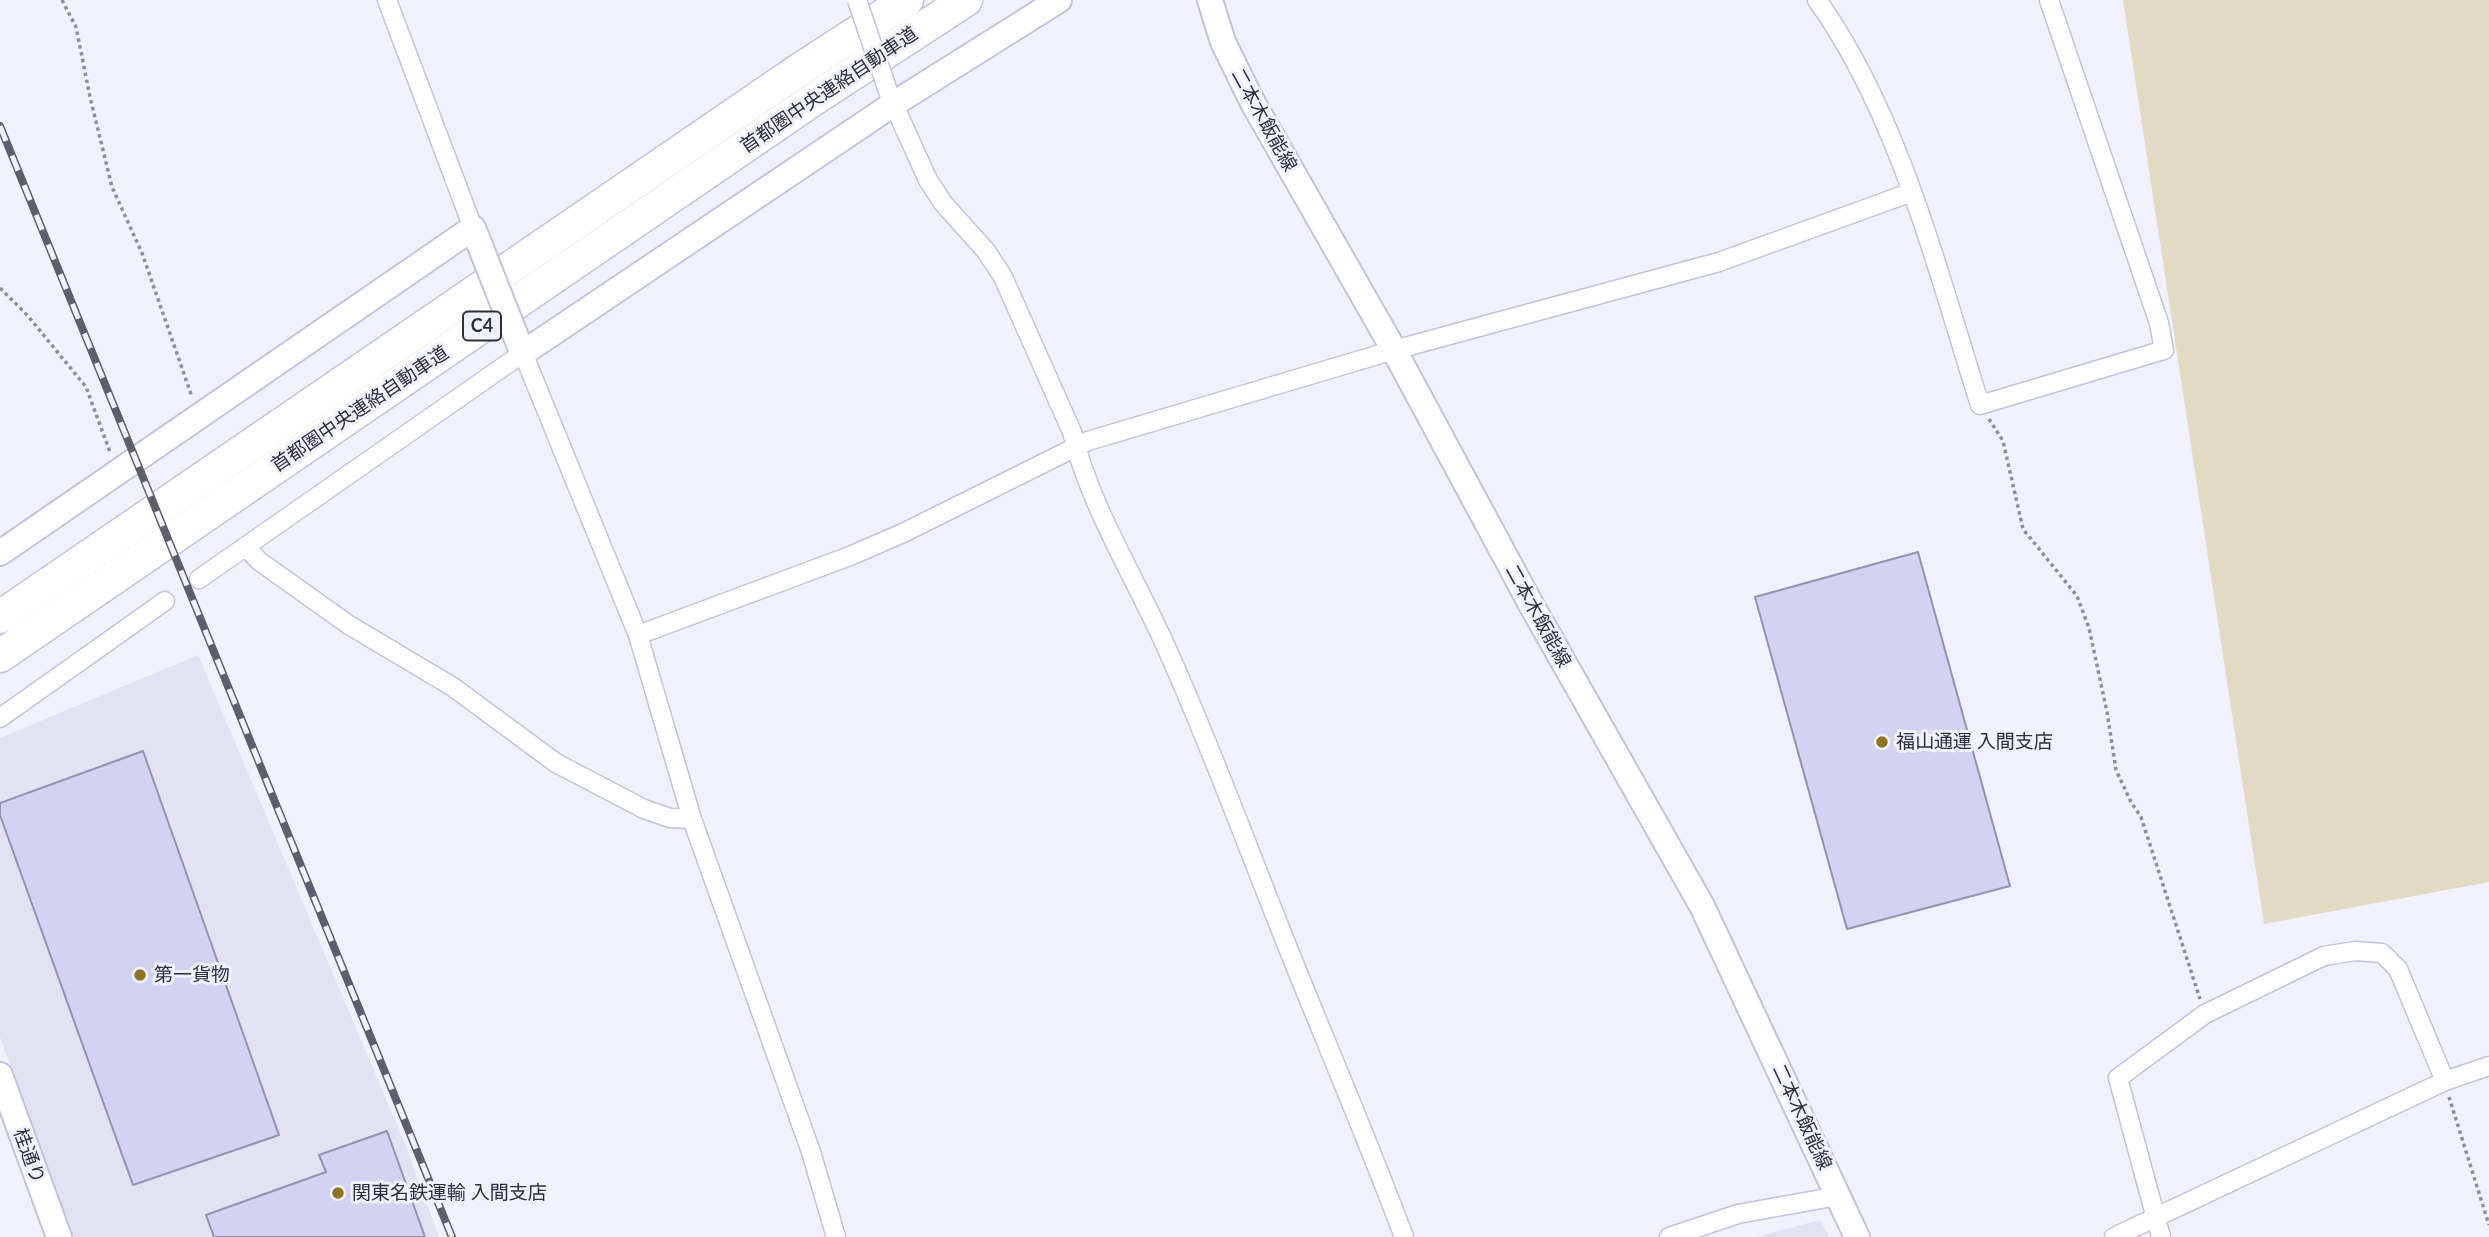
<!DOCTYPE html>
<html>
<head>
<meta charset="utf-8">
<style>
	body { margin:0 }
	canvas { display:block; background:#f1f1ff }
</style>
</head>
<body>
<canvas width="2489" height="1237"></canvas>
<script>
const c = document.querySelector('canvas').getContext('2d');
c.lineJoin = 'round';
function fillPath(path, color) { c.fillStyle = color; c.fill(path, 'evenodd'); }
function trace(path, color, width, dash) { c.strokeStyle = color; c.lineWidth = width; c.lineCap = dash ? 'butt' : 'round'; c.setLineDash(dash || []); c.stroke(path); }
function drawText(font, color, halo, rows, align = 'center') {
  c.font = font + ' Lato,"Noto Sans JP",sans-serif'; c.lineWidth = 6; c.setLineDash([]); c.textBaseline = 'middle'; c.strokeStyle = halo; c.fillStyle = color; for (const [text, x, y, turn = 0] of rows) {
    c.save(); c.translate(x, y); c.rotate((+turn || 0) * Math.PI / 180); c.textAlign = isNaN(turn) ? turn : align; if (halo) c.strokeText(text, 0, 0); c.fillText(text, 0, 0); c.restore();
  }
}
fillPath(new Path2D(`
	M 198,655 L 406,1146 L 439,1237 L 73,1237 L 0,1037 L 0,738 Z
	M 1820,1220 L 1829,1237 L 1755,1237 Z`), '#e2e2f2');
fillPath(new Path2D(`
	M 2123,0 L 2489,0 L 2489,882 L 2264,924 Z`), '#e2dbc3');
const building = new Path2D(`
	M 1918,552 L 2010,886 L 1847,929 L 1755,597 Z
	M 143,751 L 279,1135 L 133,1185 L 0,815 L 0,803 Z
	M 387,1131 L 425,1237 L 214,1237 L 206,1215 L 326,1172 L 319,1155 Z`);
fillPath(building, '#d2d2f3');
trace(building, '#9292b1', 2);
const street = new Path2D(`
	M 387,0 L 473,228
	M 1817,0 C 1899,114 1938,273 1980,405 L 2164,350 L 2159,323 L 2049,0
	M 889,94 L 928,180 L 943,203 L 986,251 L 1003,277 L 1072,432 C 1091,509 1135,577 1167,649 C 1209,742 1244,838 1282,933 C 1322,1034 1366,1135 1404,1237
	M 246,547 L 259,561 L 349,625 L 453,687 L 556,763 L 644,809 L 670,818 L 692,819
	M 199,579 L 523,353 L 638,635 L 692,819 L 811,1152 L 836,1237
	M 638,635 L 850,556 L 903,533 L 1088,441 L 1394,350 L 1719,262 L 1912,192
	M 0,718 L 165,601
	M 1669,1237 L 1738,1214 L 1838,1196
	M 2114,1237 L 2445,1081 L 2489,1066
	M 2161,1237 L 2118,1078 L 2205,1014 L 2324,956 L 2355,951 L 2382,953 L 2398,969 L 2445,1081`);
const secondary = new Path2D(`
	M 1210,0 L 1223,42 L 1253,103 L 1394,350 L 1533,608 L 1702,906 L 1857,1237
	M 517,339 L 523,353 L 892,105 L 1059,0
	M 0,553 L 473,228 L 479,243
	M 0,1075 L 59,1237`);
const highway = new Path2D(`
	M 0,617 L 799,70 L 907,0
	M 0,656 L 817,97 L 966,0`);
trace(street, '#c2c2e3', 21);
trace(secondary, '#c2c2e3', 28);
trace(highway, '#c2c2e3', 35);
trace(new Path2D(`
	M 62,0 L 76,27 L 90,97 L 112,187 L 142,253 L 192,397
	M 0,288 L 28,316 L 86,387 L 110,452
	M 1989,419 L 2003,441 L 2023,529 L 2077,596 L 2089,628 L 2107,712 L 2116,770 L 2131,802 L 2141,817 L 2200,999
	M 2449,1097 L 2489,1225`), '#8e8e9c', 3.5, [3.5, 3.5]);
trace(street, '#fff', 18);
trace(secondary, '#fff', 24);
trace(highway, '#fff', 32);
const rail = new Path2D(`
	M 0,126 L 452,1237`);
trace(rail, '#5f5f6c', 8);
trace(rail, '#f1f1ff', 5, [16]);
const streetBridge = new Path2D(`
	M 857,0 L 888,91`);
const secondaryBridge = new Path2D(`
	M 479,243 L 517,339`);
trace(streetBridge, '#c2c2e3', 21, []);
trace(secondaryBridge, '#c2c2e3', 28, []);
trace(streetBridge, '#fff', 18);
trace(secondaryBridge, '#fff', 24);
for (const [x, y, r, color] of [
	[1882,742,7,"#8e751a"],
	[140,975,7,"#8e751a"],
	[338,1193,7,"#8e751a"]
]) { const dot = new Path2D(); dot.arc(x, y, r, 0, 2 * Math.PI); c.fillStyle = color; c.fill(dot); trace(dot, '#f1f1ff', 2.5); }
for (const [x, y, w] of [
	[482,326,38]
]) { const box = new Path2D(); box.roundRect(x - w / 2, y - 14.5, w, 29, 5); c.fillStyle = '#f1f1ff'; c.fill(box); trace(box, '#2f2f3c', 2); }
drawText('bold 18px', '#2f2f3c', null, [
	["C4",482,326]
]);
drawText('19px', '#2f2f3c', '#f1f1ff', [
	["首都圏中央連絡自動車道",829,90,-34],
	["二本木飯能線",1264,120,61],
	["首都圏中央連絡自動車道",360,409,-34],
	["二本木飯能線",1538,616,61],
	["二本木飯能線",1802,1117,65],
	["桂通り",29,1156,70]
]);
drawText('19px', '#2f2f3c', '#f1f1ff', [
	["福山通運 入間支店",1896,742],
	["第一貨物",154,975],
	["関東名鉄運輸 入間支店",352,1193]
], 'left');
</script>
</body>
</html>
